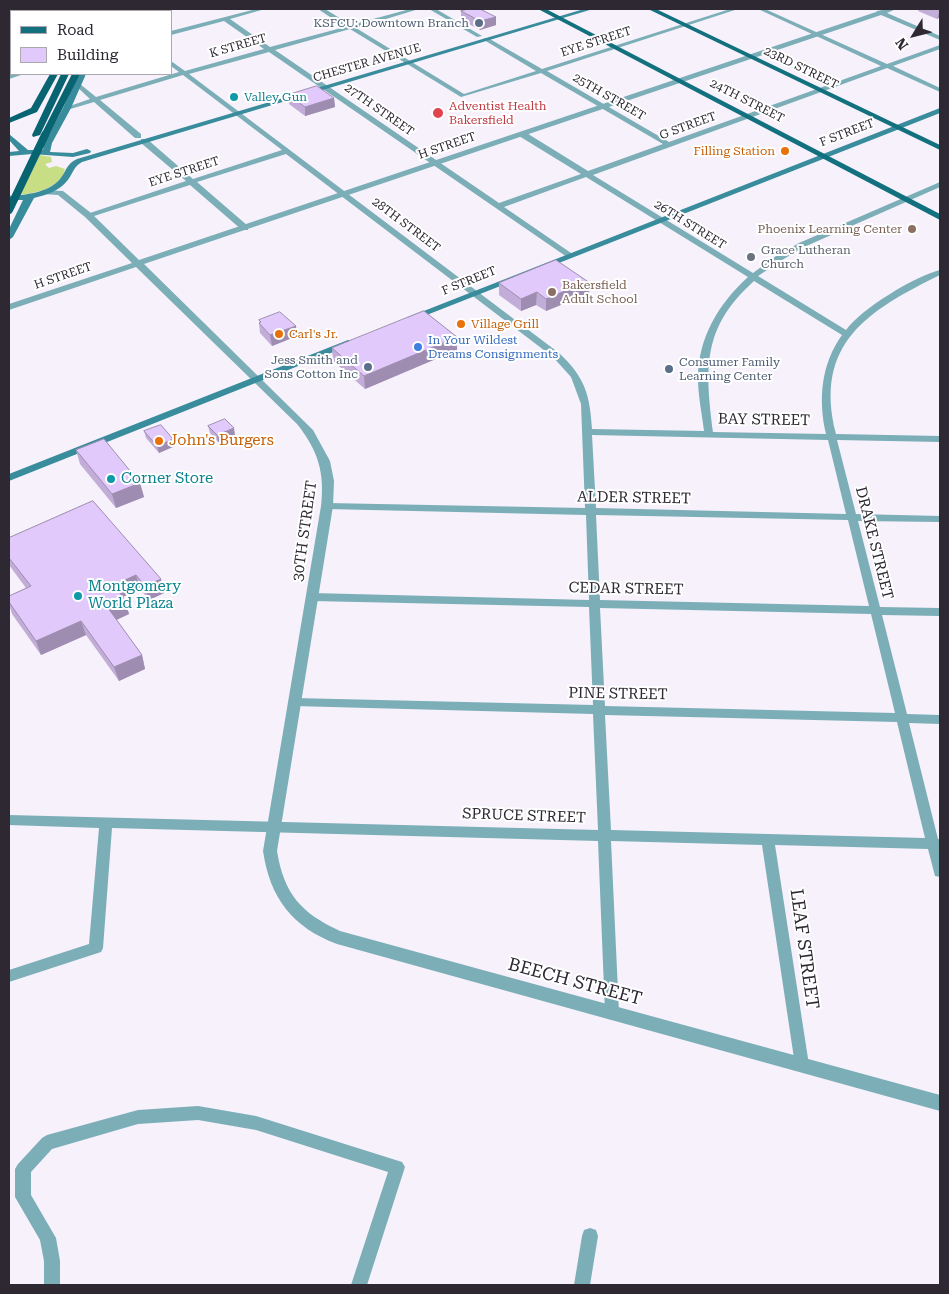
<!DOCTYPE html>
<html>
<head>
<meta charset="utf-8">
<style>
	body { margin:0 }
	#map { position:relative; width:949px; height:1294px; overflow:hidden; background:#f6f1fb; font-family:"Roboto Serif",serif }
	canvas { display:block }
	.frame { position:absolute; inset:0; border:10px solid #2d2832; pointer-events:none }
	.legend { position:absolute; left:10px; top:10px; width:162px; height:65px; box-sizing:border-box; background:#fff; border:1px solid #aba9ad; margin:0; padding:6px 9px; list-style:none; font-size:15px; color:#2d2832 }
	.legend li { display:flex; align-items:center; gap:10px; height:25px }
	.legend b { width:25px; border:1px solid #aba9ad }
	.north { position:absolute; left:889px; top:10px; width:50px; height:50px; -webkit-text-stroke:4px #fff; paint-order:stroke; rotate:234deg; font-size:14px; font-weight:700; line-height:20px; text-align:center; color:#2d2832 }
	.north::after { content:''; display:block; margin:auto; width:18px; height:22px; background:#2d2832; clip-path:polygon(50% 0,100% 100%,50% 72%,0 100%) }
</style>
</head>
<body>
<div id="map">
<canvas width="949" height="1294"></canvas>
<div class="frame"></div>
<ul class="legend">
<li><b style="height:6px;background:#12707f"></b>Road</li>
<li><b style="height:14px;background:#e1c9fb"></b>Building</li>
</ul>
<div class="north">N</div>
</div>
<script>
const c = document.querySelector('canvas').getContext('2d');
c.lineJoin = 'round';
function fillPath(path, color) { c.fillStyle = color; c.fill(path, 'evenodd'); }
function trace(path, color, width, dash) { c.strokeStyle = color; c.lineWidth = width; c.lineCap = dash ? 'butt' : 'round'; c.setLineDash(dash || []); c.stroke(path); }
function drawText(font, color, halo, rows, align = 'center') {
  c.font = font + ' "Roboto Serif",serif'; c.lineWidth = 4; c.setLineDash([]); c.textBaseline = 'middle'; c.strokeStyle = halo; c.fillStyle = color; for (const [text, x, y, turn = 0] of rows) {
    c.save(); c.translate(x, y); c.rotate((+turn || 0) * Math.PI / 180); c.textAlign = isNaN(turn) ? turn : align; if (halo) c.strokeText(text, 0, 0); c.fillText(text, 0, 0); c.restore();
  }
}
fillPath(new Path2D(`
	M 40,155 L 51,157 L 52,162 L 45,164 L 49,168 L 56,166 L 65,169 C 61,188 36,193 20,195 Z`), '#c8de85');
fillPath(new Path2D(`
	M 256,9 L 265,9 L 230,19 L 270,47 L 345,27 L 318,9 L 325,9 L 351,25 L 410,9 L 419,9 L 356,28 L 464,94 L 536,71 L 484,40 L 484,38 L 488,38 L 542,69 L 730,9 L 738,9 L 547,71 L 669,142 L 881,66 L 758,9 L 765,9 L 887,64 L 940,45 L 940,49 L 893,66 L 940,88 L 940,92 L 887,68 L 593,175 L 753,273 L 776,256 L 799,243 L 940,182 L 940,187 L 804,247 L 782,260 L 758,276 L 846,330 C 861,309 915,276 940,270 L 940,275 C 869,310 813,343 836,434 L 940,436 L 940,442 L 837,440 L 856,514 L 940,516 L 940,522 L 858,521 L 880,607 L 940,608 L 940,616 L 882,615 L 907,714 L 940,715 L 940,724 L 909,723 L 938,839 L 940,839 L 940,877 L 935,876 L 928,849 L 775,845 L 809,1065 L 807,1070 L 802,1072 L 797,1070 L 795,1065 L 762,845 L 611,841 L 619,1013 L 617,1018 L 612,1020 L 607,1018 L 605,1013 L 598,841 L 112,828 L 103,948 L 101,952 L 9,982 L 9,970 L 89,944 L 99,828 L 9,825 L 9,815 L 598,830 L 593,714 L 294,706 L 290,705 L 288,702 L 290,699 L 294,698 L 593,705 L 589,607 L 312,601 L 307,597 L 312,593 L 589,600 L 586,515 L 327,509 L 322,506 L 327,503 L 585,508 L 581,404 L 571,377 L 553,357 L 286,154 L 197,182 L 248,226 L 248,230 L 242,230 L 190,185 L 91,217 L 84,215 L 186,181 L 141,143 L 141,139 L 147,139 L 193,179 L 282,150 L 183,75 L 100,100 L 141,134 L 141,138 L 135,138 L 94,102 L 67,110 L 64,108 L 90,99 L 76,86 L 76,84 L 80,84 L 96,97 L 179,72 L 171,66 L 171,61 L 185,71 L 264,49 L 224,21 L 171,35 L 171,31 ZM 350,29 L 461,97 L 541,73 L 663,144 L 588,171 L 525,132 L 519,132 L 519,136 L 581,174 L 499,203 L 275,50 ZM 269,52 L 567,257 L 574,255 L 504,207 L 586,177 L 748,277 C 719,303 698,338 698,378 C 698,396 702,414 704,431 L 592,429 C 590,395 585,377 559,353 L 189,74 ZM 754,281 L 842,335 C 821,364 818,400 826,434 L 713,432 C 705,367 702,328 754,281 ZM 592,435 L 828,440 L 846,514 L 596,508 ZM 596,515 L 848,520 L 869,606 L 600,600 ZM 600,608 L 871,614 L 895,713 L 605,706 ZM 605,715 L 897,722 L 925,838 L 611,830 Z
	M 429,9 L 436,9 L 482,36 L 477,37 Z
	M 14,74 L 24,74 L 9,79 L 9,75 Z
	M 198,1106 L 256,1116 L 402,1162 L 405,1167 L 367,1285 L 351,1285 L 388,1172 L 256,1130 L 198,1120 L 138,1124 L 52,1149 L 31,1172 L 31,1195 L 56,1238 L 60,1261 L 60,1285 L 44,1285 L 44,1261 L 40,1240 L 15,1197 L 15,1169 L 18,1164 L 42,1138 L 47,1135 L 138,1110 Z
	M 590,1228 L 596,1230 L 598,1236 L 590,1285 L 574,1285 L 582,1236 L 584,1230 Z`), '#7caeb8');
fillPath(new Path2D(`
	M 107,9 L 119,9 L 115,11 L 103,11 Z
	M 887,9 L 896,9 L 887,13 L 940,36 L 940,40 L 881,15 L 144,264 L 313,430 L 330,461 L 334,481 L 333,506 L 277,851 C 284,894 301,913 340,931 L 940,1095 L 940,1111 L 337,944 C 292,927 270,898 263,851 L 321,506 C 325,473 318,450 297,424 L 136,267 L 9,310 L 9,304 L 132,263 L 85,217 L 58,195 L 42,194 L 42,190 L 63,191 L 91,213 L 139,260 L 876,12 L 877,11 Z
	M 9,32 L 11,32 L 11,37 L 9,37 Z`), '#7caeb8');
fillPath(new Path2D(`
	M 584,9 L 593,9 L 82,162 C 73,167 73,174 67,181 C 59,191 46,195 34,198 L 13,237 L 9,240 L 9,229 L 23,200 L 9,200 L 9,196 C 25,195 48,193 60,179 C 66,172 66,164 77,159 Z
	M 78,74 L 86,74 L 71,108 L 52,143 L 50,152 L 73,153 L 87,149 L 91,151 L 90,153 L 73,157 L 32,154 L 9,156 L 9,152 L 19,151 L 9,140 L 9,134 L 28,150 L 43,150 L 44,143 L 63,108 Z
	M 940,108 L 940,113 L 414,320 L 411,321 L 406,318 Z
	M 348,340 L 351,341 L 351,345 L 9,481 L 9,474 Z`), '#388c9b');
fillPath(new Path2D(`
	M 538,9 L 546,9 L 940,214 L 940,220 Z
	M 648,9 L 656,9 L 940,145 L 940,150 Z`), '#12707f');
fillPath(new Path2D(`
	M 91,9 L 99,9 L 98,11 L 90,11 Z
	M 104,9 L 112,9 L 111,11 L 103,11 Z
	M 50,74 L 58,74 L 37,112 L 9,123 L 9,118 L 31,108 Z
	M 61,74 L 69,74 L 40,135 L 33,137 L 32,135 Z
	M 72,74 L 80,74 L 49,135 L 42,137 L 41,135 Z`), '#096472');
trace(new Path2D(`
	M 9,210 L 45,135`), '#096472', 8);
fillPath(new Path2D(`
	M 919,9 L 940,9 L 940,17 L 937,19 L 918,11 Z
	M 461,11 L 496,17 L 496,25 L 480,30 L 461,20 Z
	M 288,95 L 334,98 L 335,107 L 305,116 L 289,104 Z
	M 556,260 L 589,296 L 575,302 L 573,300 L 546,311 L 536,305 L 521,311 L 499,295 L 499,283 Z
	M 259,320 L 296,326 L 297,336 L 272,346 L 260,333 L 259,323 L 260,322 Z
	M 332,348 L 457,350 L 365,389 L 333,361 Z
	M 208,426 L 235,435 L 218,442 L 210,433 Z
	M 144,431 L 175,446 L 159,453 L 146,438 Z
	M 76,450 L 140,483 L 144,497 L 116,508 L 80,464 Z
	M 93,501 L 164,593 L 149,600 L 140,589 L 123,597 L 129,614 L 116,620 L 142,655 L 145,669 L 119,681 L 86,635 L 41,655 L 12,614 L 9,604 L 9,596 L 26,588 L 9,565 L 9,538 Z`), '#c2add8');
fillPath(new Path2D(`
	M 940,10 L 940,17 L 937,19 Z
	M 496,17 L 496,25 L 480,30 L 480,21 Z
	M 334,98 L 335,107 L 305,116 L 305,107 Z
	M 590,283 L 589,296 L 575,302 L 576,289 Z
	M 574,287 L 573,300 L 546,311 L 546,299 Z
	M 537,292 L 536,305 L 521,311 L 521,299 Z
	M 296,326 L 297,336 L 272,346 L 270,335 Z
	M 457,337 L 457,350 L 365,389 L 364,376 Z
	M 234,428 L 235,435 L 218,442 L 217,435 Z
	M 173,439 L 175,446 L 159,453 L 157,446 Z
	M 140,483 L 144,497 L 116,508 L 112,494 Z
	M 136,575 L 140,589 L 118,599 L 114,585 Z
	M 161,579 L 164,593 L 149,600 L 145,586 Z
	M 125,600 L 129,614 L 112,622 L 108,608 Z
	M 81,621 L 86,635 L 41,655 L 36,641 Z
	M 142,655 L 145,669 L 119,681 L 114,667 Z`), '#9e8db0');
const building = new Path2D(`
	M 469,9 L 480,9 L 496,17 L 480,21 L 461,11 Z
	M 317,86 L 334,98 L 305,107 L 288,95 Z
	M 556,260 L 590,283 L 576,289 L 574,287 L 546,299 L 537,292 L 521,299 L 499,283 Z
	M 424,311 L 457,337 L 364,376 L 332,348 Z
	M 280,312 L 296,326 L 270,335 L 259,323 L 261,322 L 259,320 Z
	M 225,419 L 234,428 L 217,435 L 208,426 Z
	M 161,425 L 173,439 L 157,446 L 144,431 Z
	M 104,439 L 140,483 L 112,494 L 76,450 Z
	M 93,501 L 161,579 L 145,586 L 136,575 L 114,585 L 125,600 L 108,608 L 142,655 L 114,667 L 81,621 L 36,641 L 9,602 L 9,596 L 31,586 L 9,558 L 9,538 Z`);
fillPath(building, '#e1c9fb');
trace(building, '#9e8db0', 1);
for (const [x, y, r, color] of [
	[479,23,5,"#5c6f8a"],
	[234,97,5,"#0f9aa8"],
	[438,113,6,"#e0444e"],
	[785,151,5,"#e8710a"],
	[912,229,5,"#8d6e63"],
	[751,257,5,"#6b7280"],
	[552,292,5,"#8d6e63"],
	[461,324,5,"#e8710a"],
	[279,334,5,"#e8710a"],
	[418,347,5,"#3f7fe0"],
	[368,367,5,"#5c6f8a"],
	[669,369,5,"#5c6f8a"],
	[159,441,5,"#e8710a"],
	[111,479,5,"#0f9aa8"],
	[78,596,5,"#0f9aa8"]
]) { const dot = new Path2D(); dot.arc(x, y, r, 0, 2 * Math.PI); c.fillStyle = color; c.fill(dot); trace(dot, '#fff', 2); }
drawText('12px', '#4e5e75', '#fff', [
	["KSFCU: Downtown Branch",469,23],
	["Jess Smith and",358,360],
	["Sons Cotton Inc",358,374],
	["Consumer Family",679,362,"left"],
	["Learning Center",679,376,"left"]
], 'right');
drawText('12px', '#2d2832', '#fff', [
	["EYE STREET",596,42,-18],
	["K STREET",238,46,-16],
	["CHESTER AVENUE",367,63,-16],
	["23RD STREET",801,68,26],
	["25TH STREET",609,97,30],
	["24TH STREET",747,101,27],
	["27TH STREET",379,110,35],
	["G STREET",688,126,-20],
	["F STREET",847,133,-21],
	["H STREET",447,146,-19],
	["EYE STREET",184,172,-18],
	["28TH STREET",406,225,37],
	["26TH STREET",690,225,32],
	["H STREET",63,276,-19],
	["F STREET",469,281,-22]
]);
drawText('12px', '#0d838f', '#fff', [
	["Valley Gun",244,97]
], 'left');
drawText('12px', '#be3a42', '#fff', [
	["Adventist Health",449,106],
	["Bakersfield",449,120]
], 'left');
drawText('12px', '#c56008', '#fff', [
	["Filling Station",775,151,"right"],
	["Village Grill",471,324],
	["Carl's Jr.",289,334]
], 'left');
drawText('12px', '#785e54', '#fff', [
	["Phoenix Learning Center",902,229],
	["Bakersfield",562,285,"left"],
	["Adult School",562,299,"left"]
], 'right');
drawText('12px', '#5b616d', '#fff', [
	["Grace Lutheran",761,250],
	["Church",761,264]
], 'left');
drawText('12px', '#366cbe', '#fff', [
	["In Your Wildest",428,340],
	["Dreams Consignments",428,354]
], 'left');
drawText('15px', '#2d2832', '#fff', [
	["BAY STREET",764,420,1],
	["ALDER STREET",634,498,1],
	["30TH STREET",305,531,-82],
	["DRAKE STREET",874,543,76],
	["CEDAR STREET",626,589,1],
	["PINE STREET",618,694,1],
	["SPRUCE STREET",524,816,2]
]);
drawText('15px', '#c56008', '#fff', [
	["John's Burgers",169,441]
], 'left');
drawText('15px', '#0d838f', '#fff', [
	["Corner Store",121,479],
	["Montgomery",88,587],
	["World Plaza",88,604]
], 'left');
drawText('18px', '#2d2832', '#fff', [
	["LEAF STREET",804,949,82],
	["BEECH STREET",575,982,15]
]);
</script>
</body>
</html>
